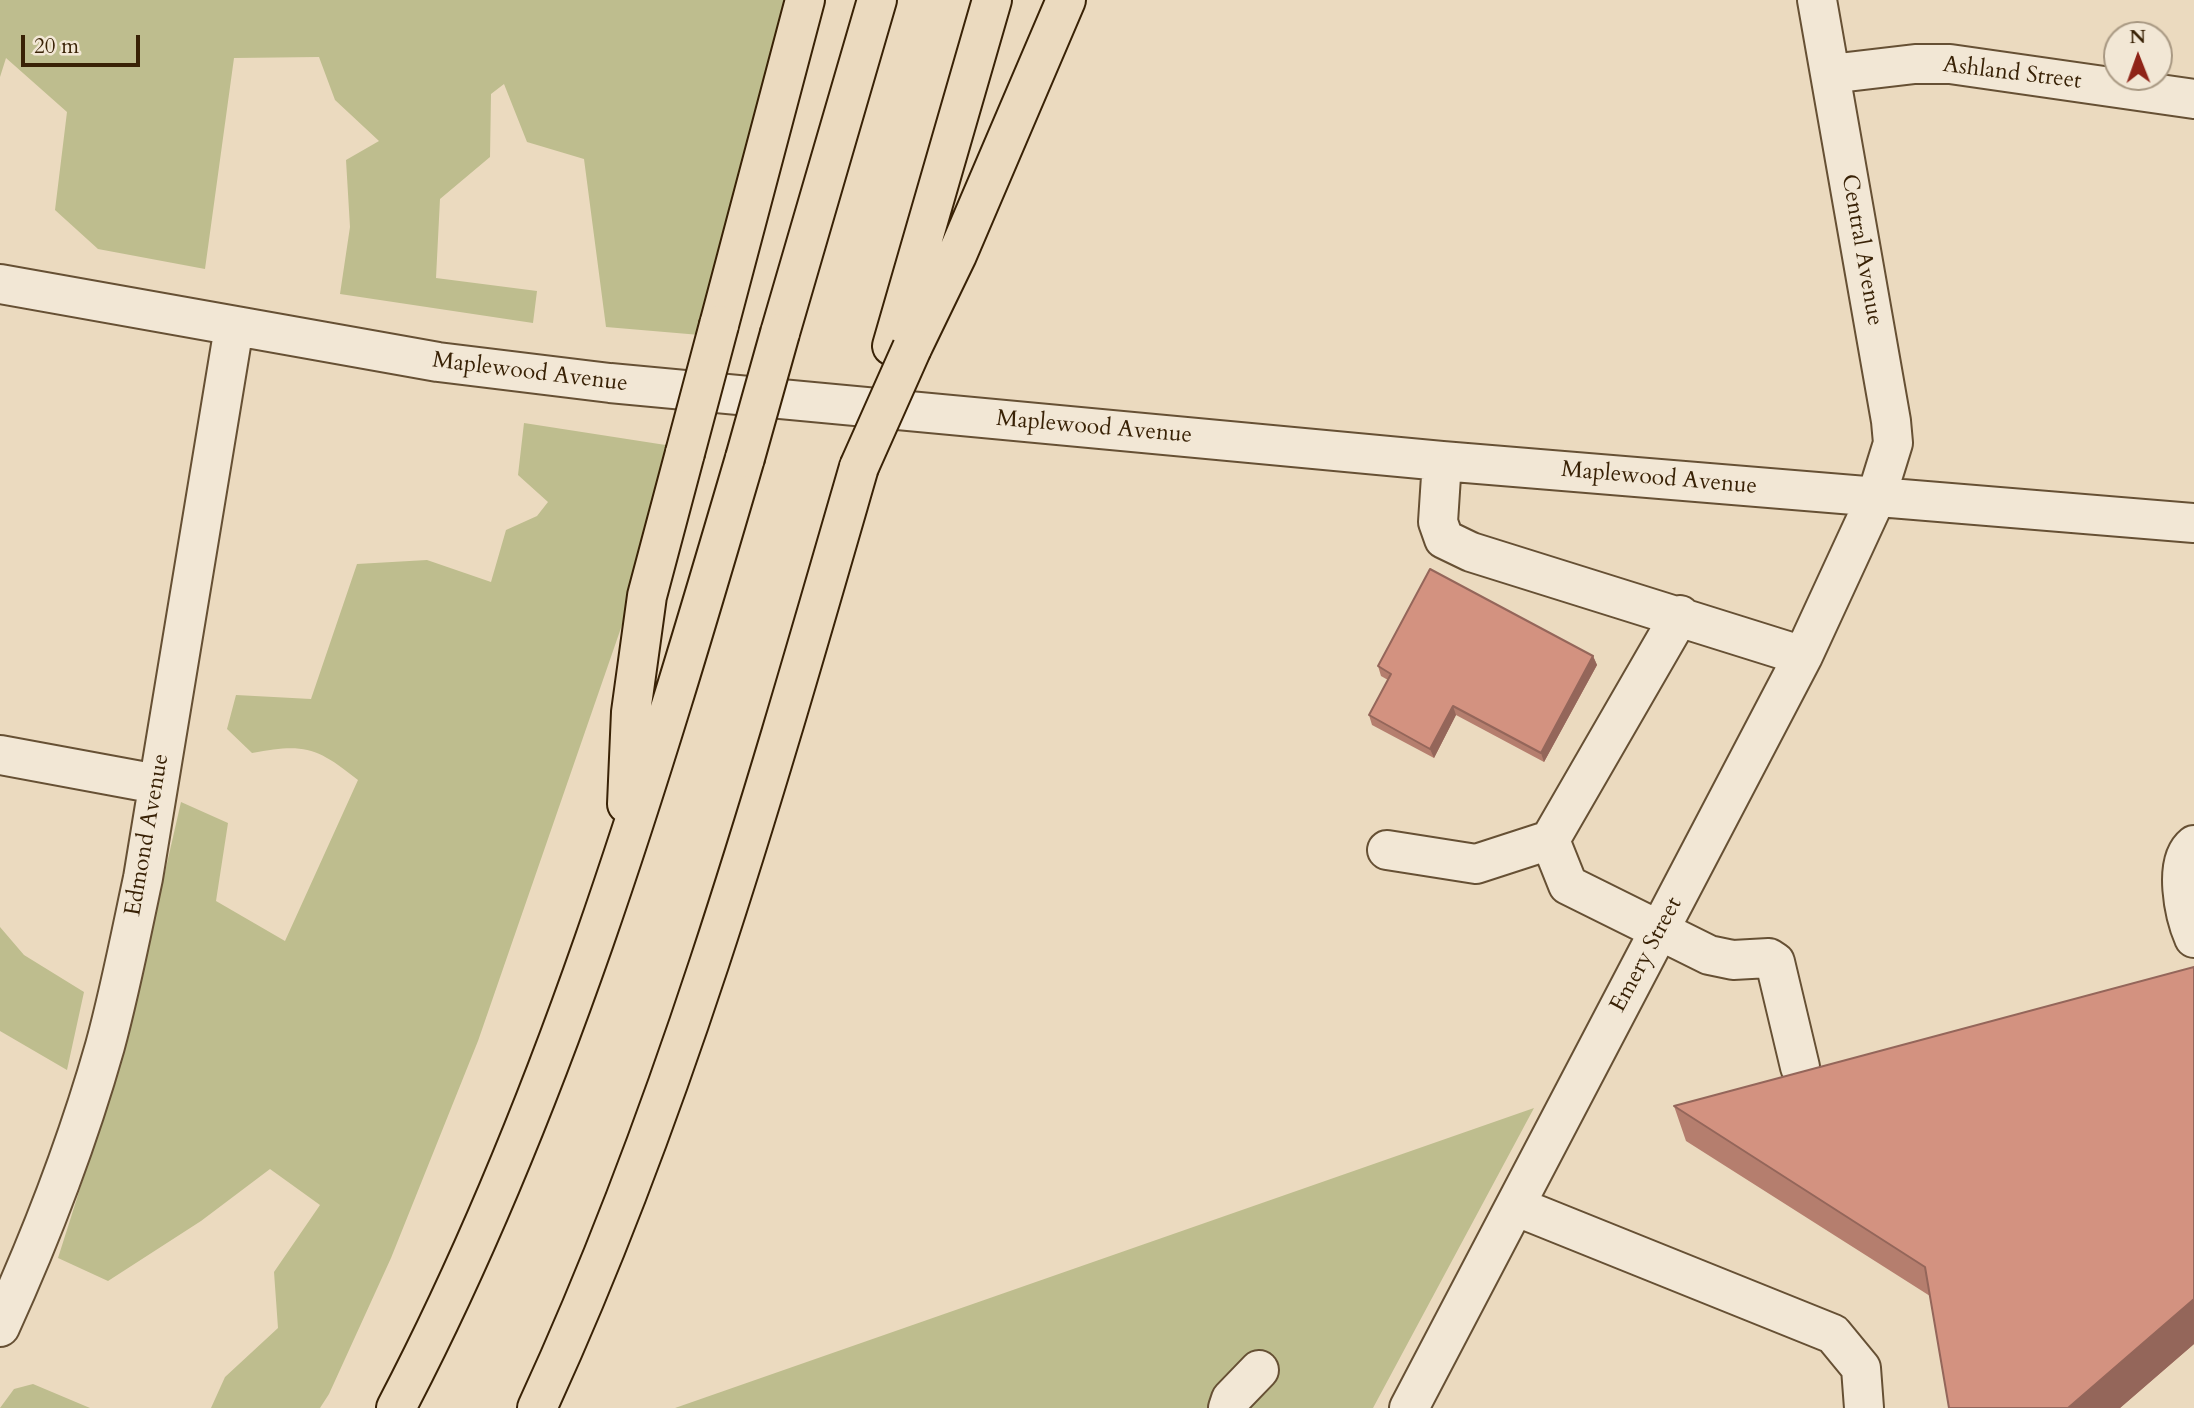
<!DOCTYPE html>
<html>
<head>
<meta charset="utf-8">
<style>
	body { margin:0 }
	#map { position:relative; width:2194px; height:1408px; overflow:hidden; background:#ebdabf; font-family:Cardo,serif }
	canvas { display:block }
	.north { position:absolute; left:2103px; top:21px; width:70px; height:70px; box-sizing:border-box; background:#f2e7d5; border:2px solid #a89882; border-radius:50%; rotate:359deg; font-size:19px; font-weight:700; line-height:28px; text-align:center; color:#392206 }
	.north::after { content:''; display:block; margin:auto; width:24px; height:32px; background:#8f2418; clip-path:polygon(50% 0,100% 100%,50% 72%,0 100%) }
	.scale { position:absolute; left:21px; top:35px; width:119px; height:32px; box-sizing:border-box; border:4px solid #392206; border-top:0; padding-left:9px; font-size:21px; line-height:24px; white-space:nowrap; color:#392206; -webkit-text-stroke:5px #f2e7d5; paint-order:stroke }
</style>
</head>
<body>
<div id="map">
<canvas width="2194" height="1408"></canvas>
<div class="north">N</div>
<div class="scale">20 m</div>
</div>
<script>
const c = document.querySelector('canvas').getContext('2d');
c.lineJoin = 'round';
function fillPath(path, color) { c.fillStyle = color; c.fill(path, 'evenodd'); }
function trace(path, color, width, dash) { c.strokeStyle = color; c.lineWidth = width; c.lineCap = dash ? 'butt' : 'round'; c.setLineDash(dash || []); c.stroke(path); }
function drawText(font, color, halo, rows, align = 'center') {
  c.font = font + ' Cardo,serif'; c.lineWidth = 5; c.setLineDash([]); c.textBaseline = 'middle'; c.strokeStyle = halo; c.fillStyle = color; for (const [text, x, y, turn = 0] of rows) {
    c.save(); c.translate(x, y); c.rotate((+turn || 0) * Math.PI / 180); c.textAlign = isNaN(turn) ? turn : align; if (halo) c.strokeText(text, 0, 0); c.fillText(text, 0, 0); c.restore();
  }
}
fillPath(new Path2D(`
	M 0,0 L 786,0 L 700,335 L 606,327 L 584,159 L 527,142 L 504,84 L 491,94 L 490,157 L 440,199 L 436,278 L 537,291 L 533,323 L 340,294 L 350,227 L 346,160 L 379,141 L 335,100 L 319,57 L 234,58 L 205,269 L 98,249 L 55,210 L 67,112 L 6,58 L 0,77 Z
	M 524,423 L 672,446 L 622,625 L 478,1041 L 391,1258 L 329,1394 L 320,1408 L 211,1408 L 225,1377 L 278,1328 L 274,1272 L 320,1205 L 270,1169 L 201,1221 L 108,1281 L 58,1258 L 125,1047 L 181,802 L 228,823 L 216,901 L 285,941 L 358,780 C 317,747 304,743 252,753 L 227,729 L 236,695 L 311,699 L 357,564 L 427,560 L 491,582 L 506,530 L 537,516 L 548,502 L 518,475 Z
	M 0,927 L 24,955 L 84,992 L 67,1070 L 0,1031 Z
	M 1534,1108 L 1373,1408 L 675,1408 Z
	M 33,1384 L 90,1408 L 0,1408 L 14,1389 Z`), '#bebd8e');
const minor = new Path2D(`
	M 1830,74 L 1915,64 L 1950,64 L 2194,99
	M 0,284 L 438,362 L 610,383 L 1442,461 L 2194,523
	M 1442,461 L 1438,522 L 1444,539 L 1471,552 L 1803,656
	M 1680,615 L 1550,840 L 1568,885 L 1709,955 L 1733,960 L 1769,958 L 1775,962 L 1800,1067
	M 0,755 L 157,784
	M 2194,845 C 2173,862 2184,915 2194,938
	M 1387,850 L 1476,864 L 1550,840
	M 1515,1206 L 1833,1334 L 1861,1368 L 1864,1408
	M 0,1327 C 41,1237 78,1141 105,1046 C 120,991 131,934 143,878 L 234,327
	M 1228,1408 L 1231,1399 L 1259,1370
	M 1409,1408 L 1803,656 L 1876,498 L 1893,443 L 1891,421 L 1817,0`);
const highway = new Path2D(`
	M 719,325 L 805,0
	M 780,333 L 877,0
	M 892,346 L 992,0
	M 912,348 L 957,255 L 1066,0
	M 627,804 L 631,712 L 647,596 L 685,453
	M 396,1408 C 553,1108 650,782 745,458
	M 537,1408 C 676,1107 767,785 859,467`);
trace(minor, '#665034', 42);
trace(highway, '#392206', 42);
trace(minor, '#f2e7d5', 38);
trace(highway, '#ebdabf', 38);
const highwayBridge = new Path2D(`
	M 685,453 L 719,325
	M 745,458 L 780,333
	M 859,467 L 912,348`);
trace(highwayBridge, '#392206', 42, []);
trace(highwayBridge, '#ebdabf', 38);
fillPath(new Path2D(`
	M 1593,656 L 1597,665 L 1544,762 L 1456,715 L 1434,758 L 1372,725 L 1369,715 L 1388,680 L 1381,676 L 1378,666 Z
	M 2194,967 L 2194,1344 L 2120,1408 L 1930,1296 L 1686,1141 L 1674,1106 Z`), '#b57e6e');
fillPath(new Path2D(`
	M 1593,656 L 1597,665 L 1544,762 L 1541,753 Z
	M 1453,706 L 1456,715 L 1434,758 L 1430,749 Z
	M 2194,1299 L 2194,1344 L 2120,1408 L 2068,1408 Z`), '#94665a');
const building = new Path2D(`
	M 1430,569 L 1593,656 L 1541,753 L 1453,706 L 1430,749 L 1369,715 L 1391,674 L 1378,666 Z
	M 2194,967 L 2194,1299 L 2068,1408 L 1949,1408 L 1925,1267 L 1674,1106 Z`);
fillPath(building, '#d39280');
trace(building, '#94665a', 2);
drawText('23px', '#392206', '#f2e7d5', [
	["Ashland Street",2012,74,7],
	["Central Avenue",1861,250,80],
	["Maplewood Avenue",530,373,7],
	["Maplewood Avenue",1094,428,5],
	["Maplewood Avenue",1659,479,5],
	["Edmond Avenue",148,835,-80],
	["Emery Street",1647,955,-62]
]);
</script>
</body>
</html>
